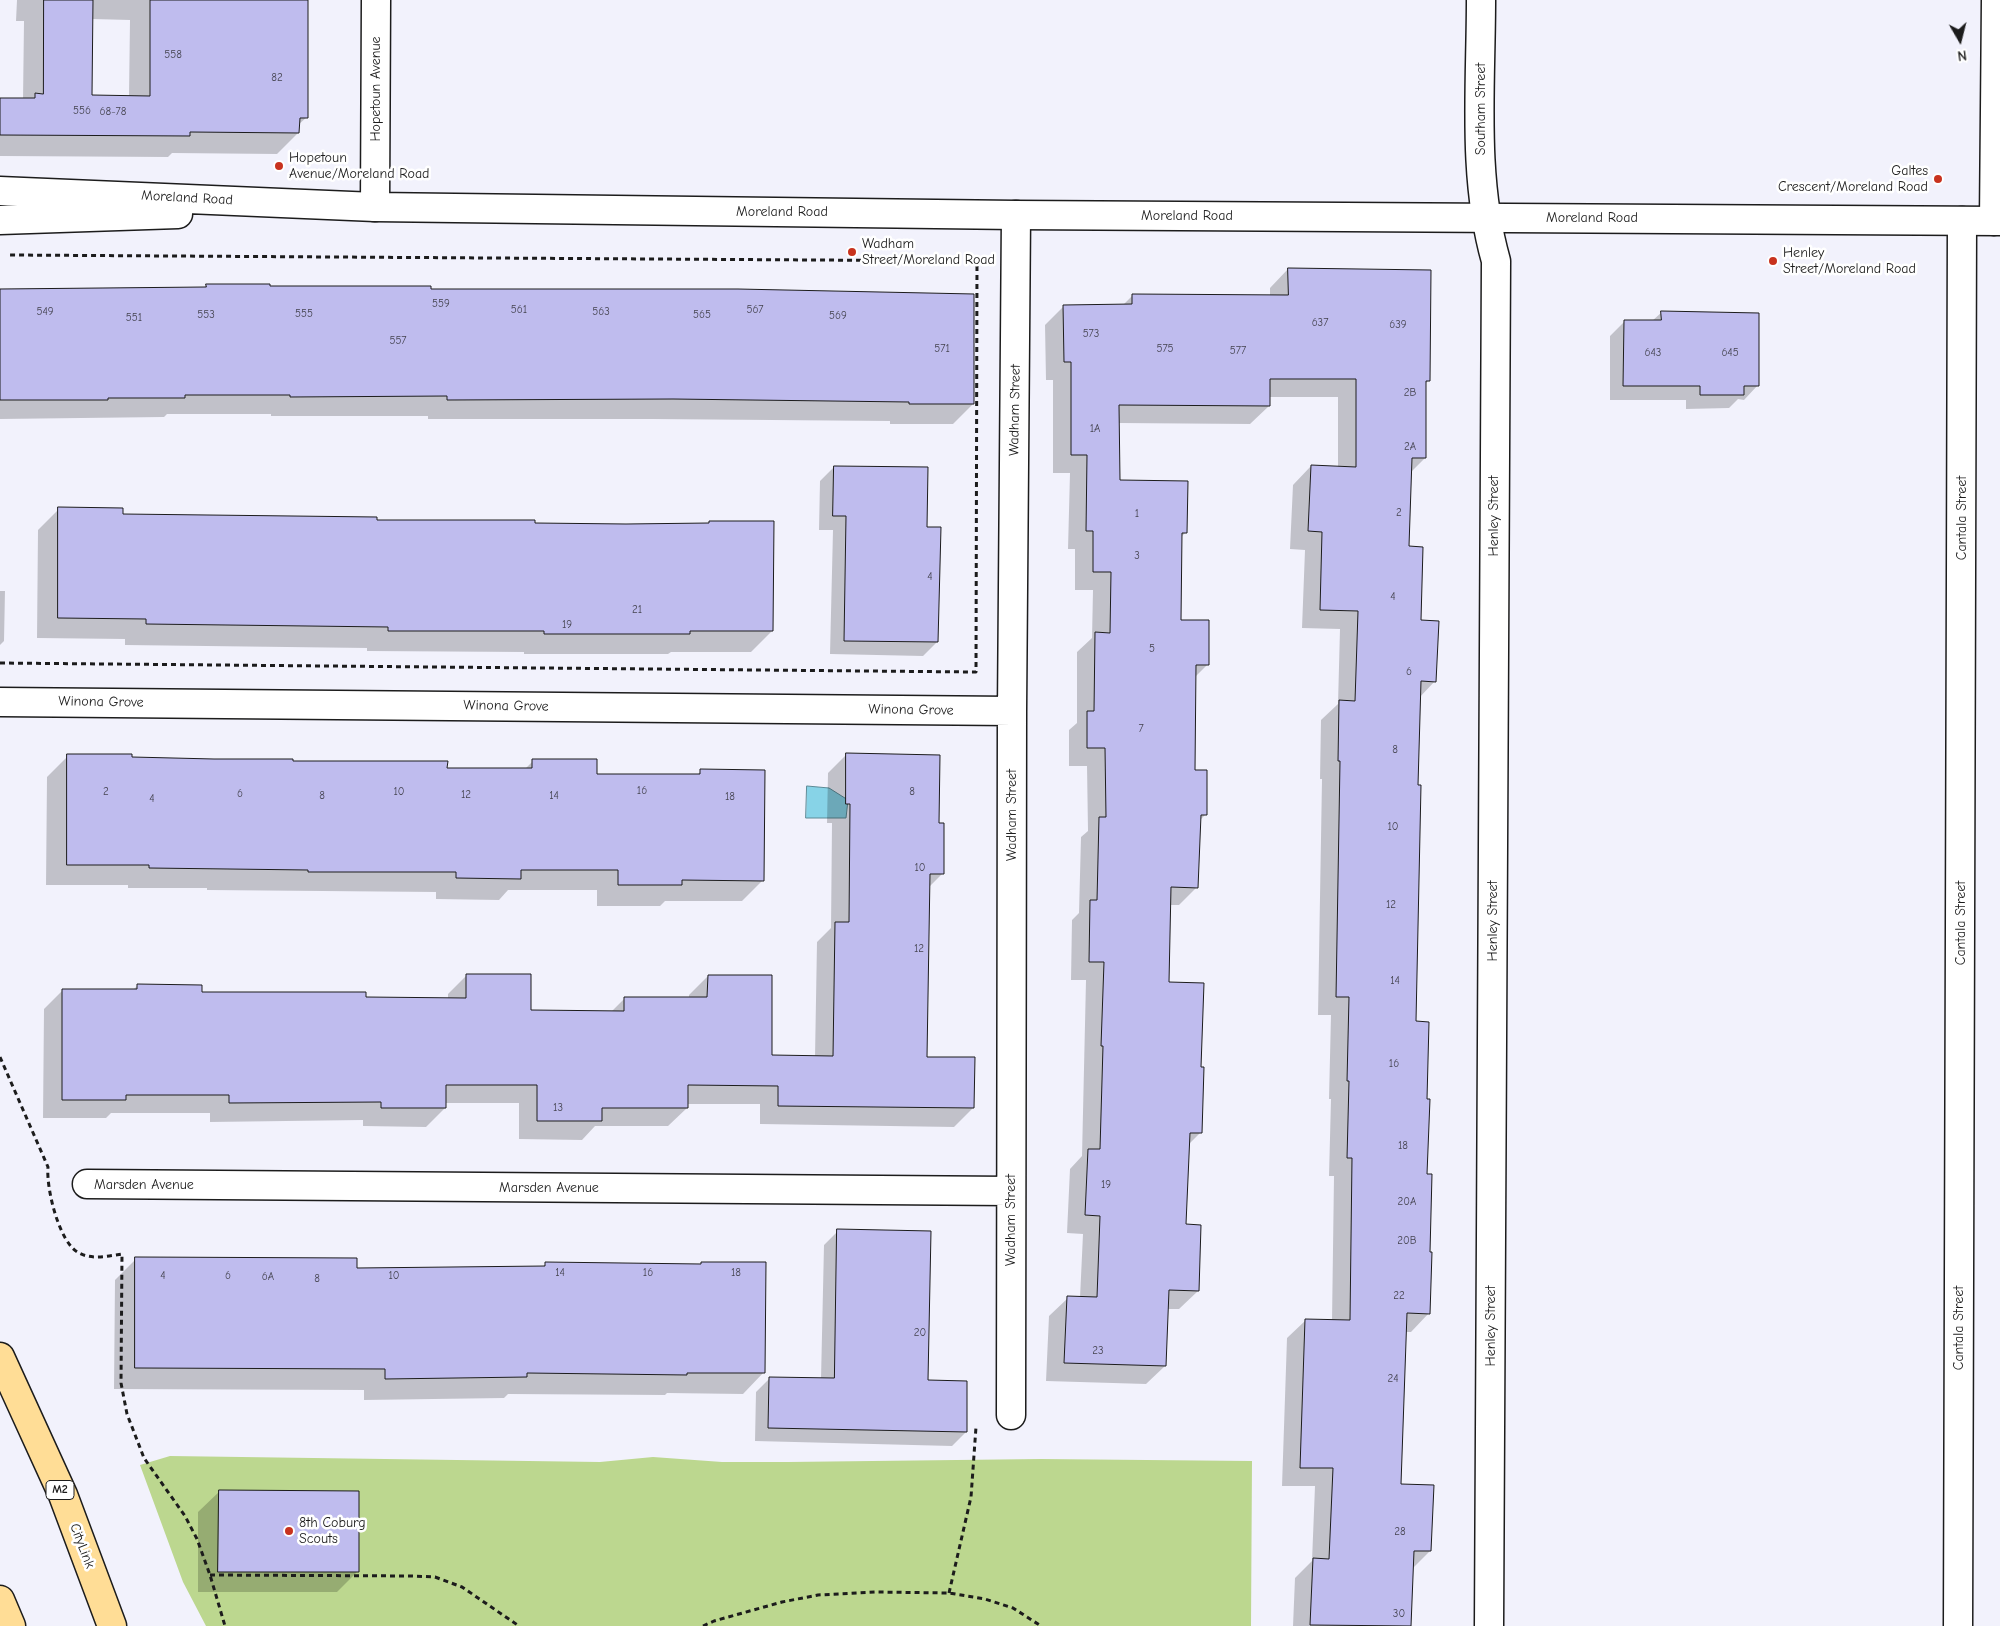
<!DOCTYPE html>
<html>
<head>
<meta charset="utf-8">
<style>
	body { margin:0 }
	#map { position:relative; width:2000px; height:1626px; overflow:hidden; background:#f2f2fc; font-family:"Comic Neue",sans-serif }
	canvas { display:block }
	.north { position:absolute; left:1935px; top:15px; width:50px; height:50px; -webkit-text-stroke:4px #fff; paint-order:stroke; rotate:172deg; font-size:14px; font-weight:700; line-height:20px; text-align:center; color:#1c1c1c }
	.north::after { content:''; display:block; margin:auto; width:18px; height:22px; background:#1c1c1c; clip-path:polygon(50% 0,100% 100%,50% 72%,0 100%) }
</style>
</head>
<body>
<div id="map">
<canvas width="2000" height="1626"></canvas>
<div class="north">N</div>
</div>
<script>
const c = document.querySelector('canvas').getContext('2d');
c.lineJoin = 'round';
function fillPath(path, color) { c.fillStyle = color; c.fill(path, 'evenodd'); }
function trace(path, color, width, dash) { c.strokeStyle = color; c.lineWidth = width; c.lineCap = dash ? 'butt' : 'round'; c.setLineDash(dash || []); c.stroke(path); }
function drawText(font, color, halo, rows, align = 'center') {
  c.font = font + ' "Comic Neue",sans-serif'; c.lineWidth = 5; c.setLineDash([]); c.textBaseline = 'middle'; c.strokeStyle = halo; c.fillStyle = color; for (const [text, x, y, turn = 0] of rows) {
    c.save(); c.translate(x, y); c.rotate((+turn || 0) * Math.PI / 180); c.textAlign = isNaN(turn) ? turn : align; if (halo) c.strokeText(text, 0, 0); c.fillText(text, 0, 0); c.restore();
  }
}
fillPath(new Path2D(`
	M 170,1456 L 600,1462 L 653,1457 L 722,1462 L 788,1462 L 1041,1459 L 1252,1461 L 1251,1626 L 206,1626 L 183,1582 L 140,1465 Z`), '#bcd78f');
const water = new Path2D(`
	M 807,786 L 829,788 L 848,800 L 846,818 L 806,818 Z`);
fillPath(water, '#87d3e7');
trace(water, '#5c8a96', 1);
fillPath(new Path2D(`
	M 17,0 L 306,0 L 307,117 L 298,125 L 298,133 L 277,154 L 172,153 L 168,157 L 0,156 L 0,100 L 23,100 L 24,21 L 16,21 ZM 92,19 L 130,20 L 129,96 L 91,96 Z
	M 1288,269 L 1429,380 L 1424,385 L 1425,458 L 1410,473 L 1408,547 L 1420,622 L 1435,681 L 1419,698 L 1415,1023 L 1425,1101 L 1429,1313 L 1411,1332 L 1405,1332 L 1400,1485 L 1430,1551 L 1412,1569 L 1410,1626 L 1293,1626 L 1295,1578 L 1312,1561 L 1315,1486 L 1282,1486 L 1287,1338 L 1306,1320 L 1332,1321 L 1334,1176 L 1329,1176 L 1331,1099 L 1329,1099 L 1331,1015 L 1318,1015 L 1322,779 L 1320,779 L 1321,720 L 1338,704 L 1340,629 L 1302,628 L 1305,550 L 1290,549 L 1293,485 L 1311,466 L 1338,467 L 1338,397 L 1269,397 L 1269,406 L 1250,424 L 1118,423 L 1118,481 L 1186,532 L 1181,537 L 1180,621 L 1208,664 L 1194,678 L 1194,771 L 1205,815 L 1200,820 L 1197,887 L 1179,905 L 1169,905 L 1167,983 L 1200,1068 L 1200,1133 L 1188,1145 L 1185,1225 L 1198,1291 L 1179,1309 L 1167,1309 L 1165,1366 L 1146,1384 L 1046,1381 L 1049,1316 L 1068,1298 L 1080,1298 L 1083,1234 L 1067,1233 L 1070,1169 L 1082,1156 L 1086,980 L 1071,980 L 1072,920 L 1079,913 L 1081,837 L 1088,831 L 1087,766 L 1069,766 L 1069,730 L 1077,723 L 1077,652 L 1092,638 L 1093,590 L 1075,590 L 1075,549 L 1068,549 L 1070,473 L 1053,473 L 1053,380 L 1046,380 L 1045,325 L 1064,306 L 1122,306 L 1133,295 L 1270,296 L 1270,288 Z
	M 206,285 L 430,290 L 973,404 L 953,424 L 890,424 L 890,421 L 652,419 L 428,419 L 428,416 L 271,416 L 271,414 L 167,414 L 164,417 L 0,419 L 0,290 L 203,289 Z
	M 1662,312 L 1758,385 L 1744,400 L 1738,399 L 1729,408 L 1686,409 L 1686,400 L 1610,400 L 1610,336 L 1624,322 L 1652,321 Z
	M 834,467 L 926,528 L 937,642 L 923,656 L 830,654 L 833,530 L 819,530 L 820,481 Z
	M 59,509 L 122,515 L 376,521 L 533,524 L 708,524 L 709,522 L 772,631 L 751,652 L 671,652 L 668,654 L 524,654 L 524,652 L 367,651 L 367,648 L 125,645 L 125,639 L 37,638 L 38,530 Z
	M 0,523 L 0,591 L 5,591 L 4,641 L 0,645 Z
	M 847,754 L 938,825 L 942,874 L 928,888 L 926,1058 L 973,1108 L 954,1127 L 760,1124 L 760,1104 L 687,1104 L 687,1108 L 668,1126 L 595,1126 L 582,1140 L 519,1139 L 519,1103 L 445,1103 L 445,1108 L 426,1127 L 363,1126 L 363,1120 L 210,1122 L 210,1113 L 111,1113 L 106,1118 L 43,1118 L 44,1009 L 63,990 L 133,990 L 138,985 L 201,994 L 364,999 L 448,999 L 448,994 L 467,975 L 529,1012 L 611,1012 L 625,998 L 689,998 L 689,995 L 708,976 L 771,1056 L 815,1057 L 817,942 L 831,928 L 832,823 L 827,823 L 828,773 Z
	M 68,756 L 292,762 L 446,769 L 524,770 L 533,761 L 596,775 L 696,776 L 701,771 L 763,880 L 742,901 L 665,901 L 660,906 L 597,906 L 597,890 L 508,890 L 499,900 L 436,899 L 436,892 L 207,890 L 207,888 L 128,888 L 128,885 L 46,885 L 47,777 Z
	M 838,1231 L 927,1382 L 966,1432 L 952,1446 L 755,1441 L 756,1392 L 770,1378 L 821,1379 L 824,1245 Z
	M 136,1259 L 356,1270 L 542,1267 L 546,1264 L 700,1265 L 702,1263 L 764,1372 L 743,1394 L 667,1393 L 665,1395 L 508,1394 L 504,1398 L 364,1400 L 364,1390 L 114,1389 L 115,1280 Z
	M 220,1491 L 358,1571 L 337,1592 L 198,1592 L 198,1512 Z`), '#0003');
const building = new Path2D(`
	M 44,0 L 93,0 L 92,95 L 150,96 L 150,0 L 308,0 L 308,118 L 300,118 L 299,133 L 190,132 L 190,136 L 0,135 L 0,98 L 35,98 L 35,93 L 43,94 Z
	M 1288,268 L 1431,270 L 1430,381 L 1426,381 L 1426,458 L 1412,458 L 1409,546 L 1423,547 L 1421,620 L 1439,621 L 1436,682 L 1421,681 L 1418,785 L 1421,785 L 1416,1021 L 1429,1022 L 1427,1099 L 1430,1099 L 1427,1174 L 1432,1174 L 1430,1252 L 1432,1252 L 1430,1314 L 1407,1313 L 1401,1484 L 1434,1485 L 1431,1551 L 1414,1551 L 1411,1626 L 1310,1625 L 1313,1558 L 1329,1559 L 1333,1468 L 1300,1468 L 1305,1319 L 1350,1320 L 1352,1158 L 1347,1158 L 1349,1081 L 1347,1081 L 1349,997 L 1336,997 L 1340,761 L 1338,761 L 1339,700 L 1355,701 L 1358,611 L 1320,610 L 1322,532 L 1308,531 L 1311,465 L 1356,467 L 1356,379 L 1270,379 L 1270,406 L 1119,405 L 1120,480 L 1188,481 L 1187,533 L 1182,533 L 1181,620 L 1209,620 L 1209,665 L 1196,665 L 1195,770 L 1207,770 L 1207,815 L 1201,815 L 1198,888 L 1171,887 L 1169,982 L 1204,983 L 1201,1067 L 1204,1067 L 1202,1133 L 1190,1133 L 1186,1224 L 1201,1225 L 1199,1291 L 1169,1290 L 1166,1366 L 1064,1363 L 1067,1296 L 1097,1297 L 1100,1216 L 1085,1215 L 1088,1149 L 1100,1149 L 1103,1046 L 1101,1046 L 1104,962 L 1089,962 L 1090,900 L 1097,900 L 1099,817 L 1106,817 L 1105,748 L 1087,748 L 1087,711 L 1094,711 L 1095,632 L 1110,633 L 1111,572 L 1093,572 L 1093,531 L 1086,531 L 1087,455 L 1071,455 L 1071,362 L 1064,362 L 1063,305 L 1132,304 L 1132,294 L 1288,295 Z
	M 206,284 L 270,284 L 270,286 L 431,286 L 431,289 L 738,289 L 974,294 L 974,404 L 909,404 L 909,402 L 673,399 L 447,400 L 447,396 L 290,397 L 290,395 L 185,395 L 185,398 L 108,398 L 108,400 L 0,400 L 0,289 L 206,287 Z
	M 1661,311 L 1759,313 L 1759,386 L 1744,386 L 1744,395 L 1700,395 L 1700,386 L 1623,386 L 1624,320 L 1661,320 Z
	M 834,466 L 928,467 L 927,527 L 941,527 L 938,642 L 844,641 L 846,516 L 833,516 Z
	M 58,507 L 123,508 L 123,514 L 377,517 L 377,520 L 535,520 L 535,523 L 626,524 L 709,523 L 709,521 L 774,521 L 773,631 L 690,631 L 690,634 L 544,634 L 544,631 L 388,631 L 388,627 L 146,624 L 146,619 L 58,618 Z
	M 846,753 L 940,755 L 939,823 L 944,823 L 944,874 L 930,874 L 927,1057 L 975,1057 L 974,1108 L 778,1106 L 778,1086 L 688,1085 L 688,1108 L 602,1108 L 602,1121 L 537,1121 L 537,1085 L 446,1085 L 446,1108 L 381,1108 L 381,1102 L 229,1103 L 229,1095 L 126,1095 L 126,1100 L 62,1100 L 62,989 L 137,989 L 137,984 L 202,985 L 202,992 L 366,992 L 366,997 L 466,998 L 466,974 L 531,974 L 531,1010 L 624,1011 L 624,997 L 707,997 L 708,975 L 772,975 L 772,1055 L 833,1056 L 835,922 L 849,922 L 850,804 L 846,804 Z
	M 67,754 L 132,754 L 132,757 L 214,759 L 293,759 L 293,761 L 448,761 L 447,768 L 532,768 L 532,759 L 597,759 L 597,774 L 700,774 L 700,769 L 765,770 L 764,881 L 682,880 L 682,885 L 618,885 L 618,870 L 521,870 L 521,879 L 456,878 L 456,872 L 308,872 L 308,870 L 149,868 L 149,865 L 67,865 Z
	M 837,1229 L 931,1231 L 928,1380 L 967,1381 L 967,1432 L 768,1428 L 769,1377 L 834,1378 Z
	M 135,1257 L 357,1258 L 357,1268 L 545,1266 L 545,1262 L 701,1264 L 701,1262 L 766,1262 L 765,1373 L 687,1373 L 687,1375 L 527,1373 L 527,1377 L 385,1379 L 385,1369 L 135,1368 Z
	M 219,1490 L 359,1491 L 359,1572 L 218,1572 Z`);
fillPath(building, '#bfbcee');
trace(building, '#1c1c1c', 1);
const minor = new Path2D(`
	M 1481,0 C 1481,86 1472,177 1496,261 L 1489,1626
	M 375,207 L 376,0
	M 1994,221 L 1996,0
	M 0,702 L 1012,711
	M 87,1184 L 1011,1191
	M 1011,1415 L 1012,711 L 1016,215
	M 1958,1626 L 1962,221`);
const secondary = new Path2D(`
	M 0,191 L 375,207 L 1016,215 L 2000,221
	M 0,220 L 178,214`);
const motorway = new Path2D(`
	M 0,1357 L 63,1495 L 112,1626
	M 0,1600 L 11,1626`);
trace(minor, '#1c1c1c', 31);
trace(secondary, '#1c1c1c', 31);
trace(motorway, '#1c1c1c', 31);
trace(new Path2D(`
	M 0,663 L 976,672 L 977,261 L 10,255
	M 0,1057 L 48,1167 C 46,1188 59,1243 79,1253 C 92,1260 108,1256 122,1254 L 121,1383 L 127,1414 L 144,1458 L 185,1516 L 197,1539 L 210,1575 L 225,1626
	M 210,1575 L 412,1576 L 435,1577 L 462,1587 L 519,1626
	M 949,1593 L 971,1497 L 976,1427
	M 703,1626 L 714,1621 L 782,1602 L 818,1595 L 875,1592 L 949,1593 L 985,1599 L 1013,1608 L 1041,1626`), '#1c1c1c', 3, [5, 4]);
trace(minor, '#fff', 28);
trace(secondary, '#fff', 28);
trace(motorway, '#ffdd96', 28);
for (const [x, y, r, color] of [
	[279,166,5,"#c8321e"],
	[1938,179,5,"#c8321e"],
	[852,252,5,"#c8321e"],
	[1773,261,5,"#c8321e"],
	[289,1531,5,"#c8321e"]
]) { const dot = new Path2D(); dot.arc(x, y, r, 0, 2 * Math.PI); c.fillStyle = color; c.fill(dot); trace(dot, '#fff', 2); }
drawText('11px', '#454450', null, [
	["558",173,55],
	["82",277,78],
	["556",82,111],
	["68-78",113,112],
	["559",441,304],
	["561",519,310],
	["567",755,310],
	["549",45,312],
	["563",601,312],
	["555",304,314],
	["553",206,315],
	["565",702,315],
	["569",838,316],
	["551",134,318],
	["637",1320,323],
	["639",1398,325],
	["573",1091,334],
	["557",398,341],
	["571",942,349],
	["575",1165,349],
	["577",1238,351],
	["643",1653,353],
	["645",1730,353],
	["2B",1410,393],
	["1A",1095,429],
	["2A",1410,447],
	["2",1399,513],
	["1",1137,514],
	["3",1137,556],
	["4",930,577],
	["4",1393,597],
	["21",637,610],
	["19",567,625],
	["5",1152,649],
	["6",1409,672],
	["7",1141,729],
	["8",1395,750],
	["16",642,791],
	["2",106,792],
	["10",399,792],
	["8",912,792],
	["6",240,794],
	["12",466,795],
	["8",322,796],
	["14",554,796],
	["18",730,797],
	["4",152,799],
	["10",1393,827],
	["10",920,868],
	["12",1391,905],
	["12",919,949],
	["14",1395,981],
	["16",1394,1064],
	["13",558,1108],
	["18",1403,1146],
	["19",1106,1185],
	["20A",1407,1202],
	["20B",1407,1241],
	["14",560,1273],
	["16",648,1273],
	["18",736,1273],
	["4",163,1276],
	["6",228,1276],
	["10",394,1276],
	["6A",268,1277],
	["8",317,1279],
	["22",1399,1296],
	["20",920,1333],
	["23",1098,1351],
	["24",1393,1379],
	["28",1400,1532],
	["30",1399,1614]
]);
for (const [x, y, w] of [
	[60,1490,28]
]) { const box = new Path2D(); box.roundRect(x - w / 2, y - 9.5, w, 19, 4); c.fillStyle = '#fff'; c.fill(box); trace(box, '#1c1c1c', 1); }
drawText('bold 12px', '#1c1c1c', null, [
	["M2",60,1490]
]);
drawText('14px', '#1c1c1c', '#fff', [
	["Hopetoun Avenue",376,89,-90],
	["Southam Street",1481,109,-90],
	["Moreland Road",187,198,3],
	["Moreland Road",782,212],
	["Moreland Road",1187,216],
	["Moreland Road",1592,218],
	["Wadham Street",1015,410,-89],
	["Henley Street",1494,516,-90],
	["Cantala Street",1962,518,-90],
	["Winona Grove",101,702,1],
	["Winona Grove",506,706,1],
	["Winona Grove",911,710,1],
	["Wadham Street",1012,815,-90],
	["Henley Street",1493,921,-90],
	["Cantala Street",1961,923,-90],
	["Marsden Avenue",144,1185],
	["Marsden Avenue",549,1188],
	["Wadham Street",1011,1220,-90],
	["Henley Street",1491,1326,-90],
	["Cantala Street",1959,1328,-90],
	["CityLink",82,1546,69]
]);
drawText('14px', '#1c1c1c', '#fff', [
	["Hopetoun",289,158],
	["Avenue/Moreland Road",289,174],
	["Galtes",1928,171,"right"],
	["Crescent/Moreland Road",1928,187,"right"],
	["Wadham",862,244],
	["Street/Moreland Road",862,260],
	["Henley",1783,253],
	["Street/Moreland Road",1783,269],
	["8th Coburg",299,1523],
	["Scouts",299,1539]
], 'left');
</script>
</body>
</html>
